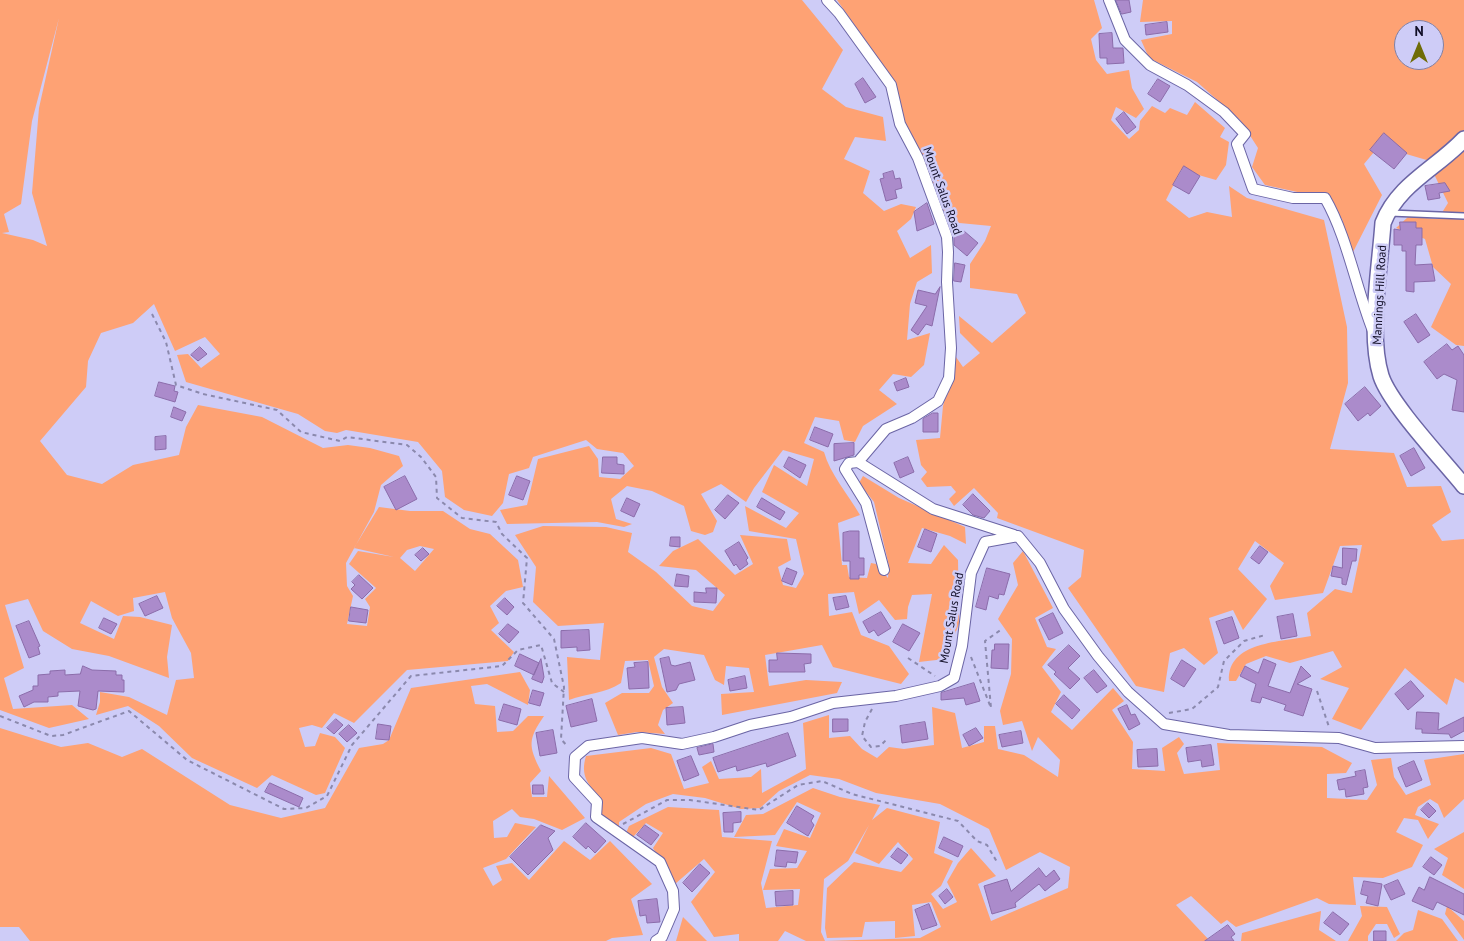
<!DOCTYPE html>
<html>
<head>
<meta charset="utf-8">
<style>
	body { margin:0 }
	#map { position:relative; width:1464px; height:941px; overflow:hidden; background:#ceccf7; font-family:"PT Sans",sans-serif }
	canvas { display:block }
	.north { position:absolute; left:1394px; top:20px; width:50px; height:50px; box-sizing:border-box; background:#ceccf7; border:1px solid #8280a3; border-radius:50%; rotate:0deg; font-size:14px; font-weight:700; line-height:20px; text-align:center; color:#100d25 }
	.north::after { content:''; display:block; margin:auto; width:18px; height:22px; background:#6f6c08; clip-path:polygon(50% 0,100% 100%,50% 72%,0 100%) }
</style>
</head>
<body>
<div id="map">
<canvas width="1464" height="941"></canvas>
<div class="north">N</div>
</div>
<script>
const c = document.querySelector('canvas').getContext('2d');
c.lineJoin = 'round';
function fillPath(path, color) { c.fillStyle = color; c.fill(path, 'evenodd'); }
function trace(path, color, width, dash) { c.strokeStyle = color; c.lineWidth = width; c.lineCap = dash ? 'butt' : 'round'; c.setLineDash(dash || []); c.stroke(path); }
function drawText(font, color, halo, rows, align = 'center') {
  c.font = font + ' "PT Sans",sans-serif'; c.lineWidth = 5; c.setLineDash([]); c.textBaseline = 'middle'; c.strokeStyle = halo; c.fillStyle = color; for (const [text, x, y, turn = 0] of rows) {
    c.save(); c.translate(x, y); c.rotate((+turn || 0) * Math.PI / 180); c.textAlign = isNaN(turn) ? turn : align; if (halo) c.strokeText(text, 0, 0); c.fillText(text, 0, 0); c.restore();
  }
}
fillPath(new Path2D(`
	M 0,0 L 802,0 L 843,50 L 822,89 L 846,107 L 883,117 L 886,141 L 855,137 L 844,159 L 870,171 L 863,193 L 884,211 L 901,204 L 916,207 L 911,219 L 897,231 L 910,258 L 931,245 L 932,273 L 917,282 L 910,304 L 907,340 L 930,333 L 924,365 L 911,377 L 893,374 L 879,390 L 897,404 L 863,426 L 855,442 L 844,440 L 839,421 L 815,417 L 804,443 L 824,452 C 830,474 848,494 860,515 L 838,523 L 842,565 L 847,565 L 849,577 L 867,578 L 871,563 L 876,564 L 888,578 L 889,566 L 874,502 L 859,483 L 863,476 L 899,498 L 965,527 L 966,544 L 950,536 L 922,528 L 908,563 L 931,564 L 944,545 L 958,560 L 959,624 L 945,659 L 919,662 L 932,594 L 912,595 L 908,607 L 907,619 L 895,620 L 879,600 L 859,614 L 854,592 L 828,594 L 829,616 L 852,612 L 861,635 L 889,646 L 909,674 L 901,684 L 833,667 L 822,645 L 765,655 L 769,686 L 806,680 L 842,682 L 837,693 L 722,715 L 721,694 L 754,692 L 749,668 L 726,666 L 724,685 L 715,680 L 704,655 L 664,649 L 654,657 L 662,687 L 673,703 L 663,710 L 658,725 L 665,734 L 637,732 L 618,735 L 605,703 L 622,693 L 649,693 L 654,686 L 648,660 L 625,661 L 621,683 C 605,694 587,693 569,700 L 567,657 L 600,660 L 604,623 L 558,626 L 533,602 L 536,567 L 515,535 L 543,526 L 606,527 L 632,533 L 628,552 L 656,572 L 692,606 L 713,611 L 725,595 L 696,570 L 659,566 L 673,551 L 698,539 L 735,575 L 753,564 L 740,535 L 787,539 L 791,560 L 778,567 L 783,585 L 796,588 L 804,574 L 796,539 L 749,531 L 745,506 L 786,528 L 799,513 L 762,492 L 774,465 L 807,486 L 814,459 L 783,450 L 754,488 L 746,502 L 721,484 L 701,494 L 717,521 L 713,532 L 705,535 L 691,531 L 684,506 L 652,491 L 627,486 L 611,499 L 616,519 L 632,524 L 624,527 L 597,522 L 507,524 L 500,510 L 527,505 L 538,459 L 589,446 L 598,459 L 599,477 L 620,479 L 634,466 L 623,453 L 597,449 L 586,440 L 533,457 L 529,468 L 509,474 L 503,503 L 492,516 L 464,510 L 445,497 L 442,471 L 418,442 L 346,430 L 337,433 L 325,431 L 298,414 L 186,382 L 177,355 L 188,354 L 201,368 L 220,354 L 205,337 L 175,351 L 154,304 L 133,323 L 101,333 L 88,361 L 86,387 L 40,441 L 67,475 L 102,484 L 133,465 L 179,455 L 186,427 L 198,405 L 262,417 L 323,448 L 348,445 L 370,448 L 399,456 L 403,466 L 381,485 L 374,512 L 346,563 L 347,586 L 353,596 L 347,624 L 367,626 L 370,607 L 365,599 L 376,588 L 349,564 L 358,551 L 394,557 L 354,548 L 379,507 L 410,511 L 443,511 L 470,529 L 490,534 L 518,560 L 523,587 L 506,591 L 490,606 L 499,623 L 491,630 L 514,652 L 508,661 L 407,670 L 354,723 L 334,713 L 322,728 L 312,725 L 299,728 L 305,747 L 315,746 L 320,733 L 335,737 L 345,748 L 325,793 L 316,795 L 272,775 L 257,788 L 192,758 L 159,726 L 128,706 L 96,715 L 100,702 L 100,692 L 129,697 L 167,715 L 176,680 L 194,678 L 191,653 L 172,618 L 165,592 L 133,598 L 134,611 L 118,616 L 91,601 L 80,623 L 114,639 L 123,616 L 140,617 L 172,625 L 167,657 L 169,678 L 109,656 L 72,649 L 43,631 L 28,599 L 5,605 L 24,668 L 4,678 L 13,709 L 72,705 L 89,719 L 49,728 L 0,710 ZM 59,18 L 39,108 L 32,193 L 47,246 L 33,240 L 2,233 L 9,232 L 4,214 L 21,204 L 32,121 ZM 420,546 L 434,549 L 415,571 L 400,558 L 407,550 Z
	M 837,0 L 1094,0 L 1102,28 L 1091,39 L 1096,60 L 1107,74 L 1129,70 L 1132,88 L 1144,109 L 1136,118 L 1116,107 L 1111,120 L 1129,139 L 1139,130 L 1140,121 L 1152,106 L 1165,113 L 1170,108 L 1187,115 L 1195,102 L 1225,128 L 1220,137 L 1229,142 L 1226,165 L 1216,180 L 1181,170 L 1166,200 L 1189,218 L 1207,212 L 1232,217 L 1229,186 L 1247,198 L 1324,220 L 1347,327 L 1348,383 L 1330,449 L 1394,453 L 1407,487 L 1441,486 L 1451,512 L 1432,525 L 1442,541 L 1464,539 L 1464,683 L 1455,678 L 1447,705 L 1405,668 L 1361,730 L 1332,719 L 1349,688 L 1320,679 L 1342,667 L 1333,651 L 1290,663 L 1266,656 L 1246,664 L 1236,681 L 1229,681 C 1227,641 1282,642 1311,636 L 1307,613 L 1335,589 L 1352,593 L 1362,545 L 1340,546 L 1323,593 L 1275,600 L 1270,586 L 1284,563 L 1255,541 L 1238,569 L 1267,599 L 1243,630 L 1233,610 L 1209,618 L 1218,653 L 1204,665 L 1184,648 L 1170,653 L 1164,692 L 1136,686 L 1068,588 L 1081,577 L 1084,550 L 997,518 L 998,513 L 974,488 L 954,506 L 949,499 L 956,492 L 951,486 L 927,487 L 921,479 L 927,472 L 921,465 L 916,440 L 940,438 L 943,406 L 956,357 L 963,367 L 980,353 L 960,333 L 959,316 L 992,343 L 1026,313 L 1017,294 L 970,288 L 970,264 L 985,241 L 991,226 L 949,222 L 903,119 L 895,83 Z
	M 1143,0 L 1464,0 L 1464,133 L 1430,161 L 1379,146 L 1364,164 L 1382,195 L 1352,254 L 1342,219 L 1325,198 L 1265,185 L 1252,167 L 1258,148 L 1240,120 L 1197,82 L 1149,58 L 1141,40 L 1172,34 L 1172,21 L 1140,22 ZM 1404,30 L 1434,30 L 1434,60 L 1404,60 Z
	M 1464,142 L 1464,346 L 1456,345 L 1431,327 L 1451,284 L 1433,267 L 1425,239 L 1396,228 L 1408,217 L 1438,219 L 1448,203 L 1433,172 Z
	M 1023,551 L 1053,608 L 1035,618 L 1047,647 L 1056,649 L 1042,667 L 1061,692 L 1051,712 L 1072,730 L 1113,688 L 1124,701 L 1112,710 L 1133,742 L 1132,769 L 1165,771 L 1162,748 L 1179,737 L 1184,744 L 1177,753 L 1184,774 L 1220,770 L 1217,743 L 1322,747 L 1352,763 L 1346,773 L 1327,774 L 1327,798 L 1367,800 L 1377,785 L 1371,760 L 1391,758 L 1394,777 L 1406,795 L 1431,785 L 1424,760 L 1464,754 L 1464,799 L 1444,818 L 1438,804 L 1430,799 L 1418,807 L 1415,815 L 1439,824 L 1428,839 L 1418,820 L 1404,818 L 1396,832 L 1423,845 L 1412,867 L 1383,878 L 1353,877 L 1356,905 L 1329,904 L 1317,898 L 1236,927 L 1227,920 L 1221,924 L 1191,896 L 1176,905 L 1210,941 L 806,941 L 785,931 L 778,941 L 739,941 L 739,934 L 714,937 L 691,902 L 715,872 L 704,859 L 675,884 L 653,848 L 663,833 L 646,823 L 633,837 L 626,833 L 629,826 L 668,807 L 719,810 L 722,837 L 772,841 L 761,883 L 766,908 L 798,905 L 800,889 L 763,890 L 770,869 L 797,868 L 807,851 L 776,846 L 784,829 L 810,838 L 821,813 L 797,802 L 775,835 L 734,837 L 746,815 L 763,814 L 813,788 L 840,797 L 880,805 L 872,820 L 887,808 L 940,822 L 934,853 L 953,861 L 941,886 L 931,894 L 943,909 L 957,902 L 947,882 L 958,863 L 971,848 L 996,876 L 978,884 L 991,921 L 1068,888 L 1070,867 L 1040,852 L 1006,870 L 989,829 L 940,804 L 876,793 L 839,779 L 810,775 L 779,791 L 760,808 L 741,809 L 705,798 L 673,794 L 646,804 L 619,822 L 619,828 L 600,815 L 601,799 C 588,784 580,776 586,756 L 651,748 L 671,754 L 684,789 L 709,783 L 702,767 L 711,761 L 719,779 L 751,777 L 761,769 L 762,793 L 806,769 L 803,723 L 829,715 L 829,738 L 850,736 L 862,749 L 877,758 L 889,747 L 904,749 L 934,745 L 932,707 L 955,713 L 962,748 L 984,742 L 984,726 L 995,726 L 998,749 L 1024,755 L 1058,777 L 1060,760 L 1038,737 L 1032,751 L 1022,721 L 1003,725 L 1000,711 L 1011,674 L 1012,639 L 998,619 L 1018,585 L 1013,563 ZM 869,825 L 855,853 L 879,864 L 898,842 L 913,859 L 901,872 L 854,862 L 827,888 L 825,928 L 827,938 L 862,937 L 865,922 L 895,921 L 895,938 L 915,936 L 912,905 L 931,902 L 941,927 L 920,938 L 825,941 L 821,932 L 824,879 L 848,861 Z
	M 520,672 L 530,690 L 528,705 L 487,684 L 471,686 L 475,704 L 495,706 L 497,732 L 513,731 L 528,716 L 544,716 C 528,739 528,746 541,771 L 530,783 L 532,797 L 547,797 L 549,776 L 585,818 L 562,830 L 534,819 L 520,817 L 512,809 L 493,821 L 494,838 L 507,837 L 515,823 L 536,827 L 506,859 L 483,868 L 493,886 L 502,880 L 496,866 L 512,863 L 529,880 L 564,841 L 590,860 L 610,841 L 652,884 L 631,899 L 643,935 L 612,938 L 606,941 L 30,941 L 19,927 L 0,927 L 0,728 L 61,747 L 88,743 L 122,757 L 142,749 L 230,805 L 281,818 L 325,808 L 359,748 L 383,744 L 389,740 L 411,688 Z
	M 1464,832 L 1464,889 L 1442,875 L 1448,858 L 1434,849 Z
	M 1360,906 L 1387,907 L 1400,934 L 1394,938 L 1387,924 L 1376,924 L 1368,936 L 1368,941 L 1348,941 L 1362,916 Z
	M 1447,906 L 1464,921 L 1464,940 L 1445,914 Z
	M 1418,910 L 1442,919 L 1458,941 L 1396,941 L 1404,933 L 1413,930 Z
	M 1321,911 L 1319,930 L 1336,941 L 1241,941 L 1242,933 Z
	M 683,917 L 707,941 L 676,941 Z`), '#fea274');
const building = new Path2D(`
	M 1116,0 L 1129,0 L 1131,12 L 1122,14 Z
	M 1167,22 L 1168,32 L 1146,35 L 1145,25 Z
	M 1112,33 L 1113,48 L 1123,48 L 1124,63 L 1107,64 L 1107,58 L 1100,58 L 1099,34 Z
	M 863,78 L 876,97 L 865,103 L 855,84 Z
	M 1158,79 L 1170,86 L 1160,102 L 1148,94 Z
	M 1124,112 L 1136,127 L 1127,134 L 1116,119 Z
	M 1384,133 L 1407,153 L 1394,169 L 1370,150 Z
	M 1184,166 L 1200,176 L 1189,194 L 1173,185 Z
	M 893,171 L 895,179 L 900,178 L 902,188 L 895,190 L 897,198 L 886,201 L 880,179 L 884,178 L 883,174 Z
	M 1445,183 L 1450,191 L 1439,193 L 1440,198 L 1428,200 L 1425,186 Z
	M 927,203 L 934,224 L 917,231 L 914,212 Z
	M 1400,222 L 1416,222 L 1416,228 L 1422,228 L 1422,245 L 1416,245 L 1415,265 L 1432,264 L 1435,281 L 1414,282 L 1414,292 L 1406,291 L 1406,251 L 1402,251 L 1402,245 L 1394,245 L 1394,229 L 1400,230 Z
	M 964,231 L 978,243 L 967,256 L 954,245 L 954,237 L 959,232 L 961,234 Z
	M 955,263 L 965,265 L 961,282 L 954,281 Z
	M 940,287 L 932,326 L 926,324 L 918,335 L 911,330 L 927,306 L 915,303 L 918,290 L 935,294 Z
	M 1416,314 L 1430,335 L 1418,343 L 1404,322 Z
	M 1447,344 L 1452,350 L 1458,346 L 1464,355 L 1464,412 L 1452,410 L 1457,380 L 1444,374 L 1437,379 L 1424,362 Z
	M 200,347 L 207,354 L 198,361 L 191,355 Z
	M 906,378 L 909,387 L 897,391 L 894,383 Z
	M 159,382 L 175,386 L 174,391 L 178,392 L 175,402 L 155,396 Z
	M 1365,387 L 1381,406 L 1370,416 L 1368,413 L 1358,421 L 1345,404 Z
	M 174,407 L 186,412 L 182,421 L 171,417 Z
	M 933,413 L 938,413 L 938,432 L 923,432 L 923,419 Z
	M 815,427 L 833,434 L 828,447 L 810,440 Z
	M 166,436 L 166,449 L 155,450 L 155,437 Z
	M 854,443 L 854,455 L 834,461 L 834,444 Z
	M 1414,448 L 1425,468 L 1411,476 L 1400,456 Z
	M 603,457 L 617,457 L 617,464 L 624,465 L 624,474 L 602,473 Z
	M 789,457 L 806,465 L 800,478 L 784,467 Z
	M 908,457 L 914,472 L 900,478 L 894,463 Z
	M 405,476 L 417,499 L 396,510 L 384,487 Z
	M 517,476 L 530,481 L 523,500 L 509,495 Z
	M 973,494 L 990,511 L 984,518 L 973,515 L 963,505 Z
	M 728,495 L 739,503 L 725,519 L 715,510 Z
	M 627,498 L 640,504 L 634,517 L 621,511 Z
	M 762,498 L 785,512 L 780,520 L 757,507 Z
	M 925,529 L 937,534 L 931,552 L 918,547 Z
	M 850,531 L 859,531 L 859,558 L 864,558 L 864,575 L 859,575 L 859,579 L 850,579 L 850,561 L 843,561 L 843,533 Z
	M 671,537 L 680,537 L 680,547 L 670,546 Z
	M 739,542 L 748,558 L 746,560 L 748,564 L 740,570 L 736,564 L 734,566 L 725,551 Z
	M 1260,546 L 1268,552 L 1259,564 L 1251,558 Z
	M 423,548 L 429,554 L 421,561 L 415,555 Z
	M 1343,548 L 1357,549 L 1356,561 L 1352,561 L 1346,585 L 1342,584 L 1342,578 L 1331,576 L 1333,566 L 1342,568 Z
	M 787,568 L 797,572 L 792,585 L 782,581 Z
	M 987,568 L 1010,574 L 1004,595 L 999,594 L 998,599 L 989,596 L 986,610 L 976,607 Z
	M 677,574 L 689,576 L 688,587 L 675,586 Z
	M 359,575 L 373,588 L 362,599 L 351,589 L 355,585 L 352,582 Z
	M 706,588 L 717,588 L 716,603 L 694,602 L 694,592 L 706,593 Z
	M 157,596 L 163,608 L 145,616 L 139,604 Z
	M 846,596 L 849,607 L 836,610 L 833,598 Z
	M 505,598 L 514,607 L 507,615 L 497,606 Z
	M 351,607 L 368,610 L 366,623 L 349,621 Z
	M 881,612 L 891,628 L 878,636 L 874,630 L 869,633 L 863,622 Z
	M 1053,613 L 1063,633 L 1049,640 L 1039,620 Z
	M 1293,614 L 1297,636 L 1281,639 L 1277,617 Z
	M 1232,617 L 1239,638 L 1224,644 L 1216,622 Z
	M 104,618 L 117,624 L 111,634 L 99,628 Z
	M 29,621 L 40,646 L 38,647 L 40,654 L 29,658 L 16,626 Z
	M 508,624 L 519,632 L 509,643 L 499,634 Z
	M 903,624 L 920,633 L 909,651 L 893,642 Z
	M 589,630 L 590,650 L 577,651 L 577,647 L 561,648 L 561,631 Z
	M 995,644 L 1009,644 L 1008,669 L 991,668 L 992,650 L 994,650 Z
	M 1069,645 L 1080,656 L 1068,668 L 1080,679 L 1070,689 L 1054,674 L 1056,672 L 1048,665 Z
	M 777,653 L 811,654 L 811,663 L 804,664 L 805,672 L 769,672 L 769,660 L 777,660 Z
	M 520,654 L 539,663 L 534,675 L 515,666 Z
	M 669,657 L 671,665 L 675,666 L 690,662 L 695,680 L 679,684 L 676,690 L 667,692 L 660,659 Z
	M 541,659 L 544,677 L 542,683 L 532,679 Z
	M 1264,659 L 1276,664 L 1268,686 L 1290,693 L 1301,666 L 1311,676 L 1297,684 L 1312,689 L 1303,716 L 1284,710 L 1286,705 L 1262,697 L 1260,703 L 1251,701 L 1256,684 L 1240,676 L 1245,666 L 1258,673 Z
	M 1182,660 L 1196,669 L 1184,687 L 1171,679 Z
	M 648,662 L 649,688 L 629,689 L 627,668 L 635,667 L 634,663 Z
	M 83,666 L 92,670 L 116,671 L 116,675 L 122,675 L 122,680 L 124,680 L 124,692 L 98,691 L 96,709 L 93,710 L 78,706 L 80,691 L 58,692 L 58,696 L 48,697 L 48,702 L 34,702 L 24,707 L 19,696 L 33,690 L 33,686 L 38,686 L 38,675 L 50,674 L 50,671 L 65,670 L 65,675 L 80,674 Z
	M 1094,670 L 1107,686 L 1097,693 L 1084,678 Z
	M 745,676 L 747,688 L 730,691 L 728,680 Z
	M 1411,681 L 1424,696 L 1408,710 L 1395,694 Z
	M 974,683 L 980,701 L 966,705 L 964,698 L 941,700 L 941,693 Z
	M 533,690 L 544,693 L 540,706 L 529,703 Z
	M 1064,695 L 1080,710 L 1072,719 L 1056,704 Z
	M 592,699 L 597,721 L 571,727 L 566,706 Z
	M 504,704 L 521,709 L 517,725 L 499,720 Z
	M 1127,705 L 1131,715 L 1135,714 L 1140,724 L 1129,730 L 1118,709 Z
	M 683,707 L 685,723 L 667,725 L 666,708 Z
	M 1417,712 L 1439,713 L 1438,730 L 1464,717 L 1464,731 L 1451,738 L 1449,734 L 1422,733 L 1422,729 L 1416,729 Z
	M 336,719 L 343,725 L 334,734 L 327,728 Z
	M 833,719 L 848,719 L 848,731 L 833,732 Z
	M 925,722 L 928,739 L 902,743 L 900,726 Z
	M 378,724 L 391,726 L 389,740 L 376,739 Z
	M 349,725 L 357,733 L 347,742 L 339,734 Z
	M 976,728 L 983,738 L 969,746 L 963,735 Z
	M 553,730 L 557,753 L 540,756 L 536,733 Z
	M 1021,731 L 1023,743 L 1002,747 L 999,735 Z
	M 788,733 L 796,756 L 767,767 L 766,763 L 737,771 L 736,766 L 718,772 L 713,758 Z
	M 713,744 L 714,752 L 699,755 L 697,748 Z
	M 1211,745 L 1214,765 L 1202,767 L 1201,760 L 1188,762 L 1186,748 Z
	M 1157,749 L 1158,766 L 1138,767 L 1137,750 Z
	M 691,756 L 699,775 L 684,781 L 677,761 Z
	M 1414,761 L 1422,780 L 1406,787 L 1398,768 Z
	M 1365,770 L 1368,787 L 1363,788 L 1364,794 L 1346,797 L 1345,789 L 1339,790 L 1337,780 L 1356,776 L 1355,772 Z
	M 270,783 L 303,798 L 299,807 L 265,792 Z
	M 533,785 L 543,785 L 544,794 L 533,794 Z
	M 1428,803 L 1436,811 L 1429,818 L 1421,810 Z
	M 797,806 L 814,816 L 811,821 L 814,825 L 808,836 L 787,823 Z
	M 741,812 L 741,822 L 733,823 L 733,832 L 724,832 L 723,813 Z
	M 586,823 L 606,841 L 595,853 L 588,846 L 586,849 L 573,837 Z
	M 541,825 L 555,831 L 548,838 L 553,850 L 528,875 L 510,857 Z
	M 645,825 L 659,835 L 651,845 L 637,835 Z
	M 944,837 L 963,846 L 958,857 L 939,848 Z
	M 898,848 L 908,855 L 901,864 L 891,857 Z
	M 777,850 L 798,852 L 796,863 L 787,862 L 786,867 L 775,866 Z
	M 1431,857 L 1442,865 L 1434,875 L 1423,867 Z
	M 700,864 L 710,873 L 692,892 L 683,883 Z
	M 1039,868 L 1046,877 L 1054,870 L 1060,879 L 1045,891 L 1039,884 L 1015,903 L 1016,907 L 992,914 L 984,886 L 1007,879 L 1011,891 Z
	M 1430,877 L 1464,894 L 1464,915 L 1437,902 L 1433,910 L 1412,901 L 1419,887 L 1424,890 Z
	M 1398,880 L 1405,894 L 1391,900 L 1384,886 Z
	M 1364,881 L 1382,884 L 1378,906 L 1366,903 L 1368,896 L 1361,894 Z
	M 947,889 L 953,897 L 945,904 L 939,896 Z
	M 793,891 L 793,905 L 776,906 L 775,892 Z
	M 657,899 L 660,922 L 647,923 L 646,915 L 640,916 L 638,901 Z
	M 929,904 L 937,925 L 922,930 L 915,910 Z
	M 1333,912 L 1349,924 L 1340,935 L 1324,923 Z
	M 1228,925 L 1235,934 L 1231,937 L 1234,941 L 1205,941 Z
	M 1374,931 L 1386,931 L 1386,941 L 1374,941 Z`);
fillPath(building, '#ab8bcb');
trace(building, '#8b6caa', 1);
const service = new Path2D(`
	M 1390,213 L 1464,216`);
const minor = new Path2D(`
	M 827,0 L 839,13 L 891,85 L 900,124 L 918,158 L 947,237 L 948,252 L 947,282 L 951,348 L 949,378 L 938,401 L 912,418 L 886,429 L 858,462
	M 1109,0 L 1125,40 L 1150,65 L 1187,85 L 1224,112 L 1245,134 L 1237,144 L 1253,189 L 1293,198 L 1325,198 C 1347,236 1356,288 1373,331
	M 884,570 L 866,503 L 845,469 L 849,463 L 858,462 L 933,509 L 1014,535
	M 656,941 L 662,937 L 674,909 L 673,891 L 660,862 L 596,817 L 597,802 L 574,777 L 575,757 L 588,746 L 642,738 L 682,744 L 714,737 L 750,725 L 791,717 L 833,703 L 896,696 L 940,686 L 954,678 L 962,646 L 971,573 L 985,542 L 1018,536 L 1040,563 L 1064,609 L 1098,656 L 1128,692 L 1164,724 L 1229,735 L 1339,738 L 1375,748 L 1464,746`);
const secondary = new Path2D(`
	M 1464,139 C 1437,168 1398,184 1383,223 C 1380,267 1368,334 1381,376 C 1390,404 1443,460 1464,486`);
trace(service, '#6b65a5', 8);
trace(minor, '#6b65a5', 12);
trace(secondary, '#6b65a5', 18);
trace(new Path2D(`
	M 152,314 L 166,342 L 176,385 L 203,394 L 277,410 L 301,432 L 340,441 L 347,437 L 407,445 L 421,457 L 436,477 L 437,498 L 462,518 L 496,522 L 502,534 L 527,558 L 523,603 L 554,639 L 564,687 L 561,739 L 568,747
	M 971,657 L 991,708 L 985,641 L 1002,629
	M 908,658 L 935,676
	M 1317,691 L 1329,727
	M 872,709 L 865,722 L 862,736 L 871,747 L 880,746 L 887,739
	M 1169,713 L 1192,709 L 1218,687 L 1224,661 L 1244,641 L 1265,635
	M 0,716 L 51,736 L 63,735 L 129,711 L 187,760 L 284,809 L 306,808 L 327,796 L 352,745 L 411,676 L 502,666 L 518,650 L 541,645 L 552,683 L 564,692
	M 623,824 L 667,800 L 690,800 L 759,810 L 798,785 L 822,781 L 852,794 L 958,821 L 977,841 L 987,845 L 997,862`), '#8b89ad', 2, [4, 4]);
trace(service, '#fff', 5);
trace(minor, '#fff', 10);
trace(secondary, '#fff', 15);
drawText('12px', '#100d25', '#ceccf7', [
	["Mount Salus Road",942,191,70],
	["Mannings Hill Road",1380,295,-87],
	["Mount Salus Road",952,618,-80]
]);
</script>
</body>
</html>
